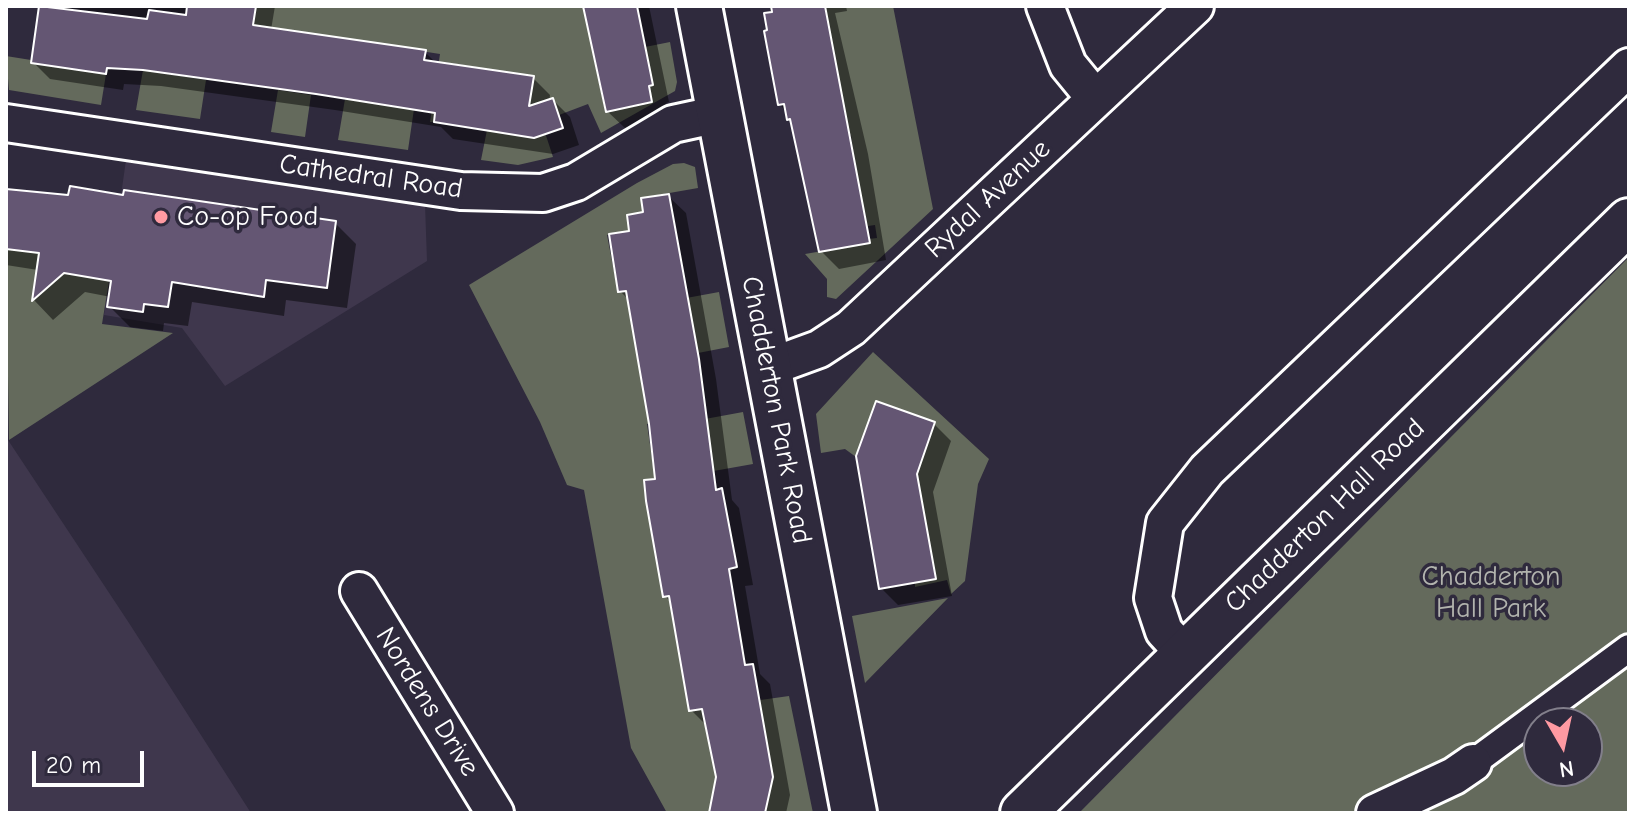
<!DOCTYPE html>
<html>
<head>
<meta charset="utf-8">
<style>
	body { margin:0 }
	#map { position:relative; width:1635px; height:819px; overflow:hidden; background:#2f2a3d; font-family:"Comic Neue",sans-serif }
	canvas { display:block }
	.frame { position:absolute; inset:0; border:8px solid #fff; pointer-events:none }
	.north { position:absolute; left:1523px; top:707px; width:80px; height:80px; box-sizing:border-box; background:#2f2a3d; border:2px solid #827f8b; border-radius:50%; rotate:171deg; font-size:22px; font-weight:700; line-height:32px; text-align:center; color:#fff }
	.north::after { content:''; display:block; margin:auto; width:28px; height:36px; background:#ff9aa2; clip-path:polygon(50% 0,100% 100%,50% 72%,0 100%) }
	.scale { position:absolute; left:32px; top:751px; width:112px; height:36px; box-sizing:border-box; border:4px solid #fff; border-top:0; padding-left:10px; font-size:24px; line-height:28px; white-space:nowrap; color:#fff; -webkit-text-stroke:6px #2f2a3d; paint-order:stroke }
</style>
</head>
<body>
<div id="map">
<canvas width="1635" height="819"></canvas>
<div class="frame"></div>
<div class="north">N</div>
<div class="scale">20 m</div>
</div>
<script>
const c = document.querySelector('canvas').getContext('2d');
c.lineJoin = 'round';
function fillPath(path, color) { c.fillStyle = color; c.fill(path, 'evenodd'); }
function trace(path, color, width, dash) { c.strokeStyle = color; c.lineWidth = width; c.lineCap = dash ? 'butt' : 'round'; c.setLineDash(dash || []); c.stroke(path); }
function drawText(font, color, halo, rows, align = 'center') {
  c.font = font + ' "Comic Neue",sans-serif'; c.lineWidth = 7; c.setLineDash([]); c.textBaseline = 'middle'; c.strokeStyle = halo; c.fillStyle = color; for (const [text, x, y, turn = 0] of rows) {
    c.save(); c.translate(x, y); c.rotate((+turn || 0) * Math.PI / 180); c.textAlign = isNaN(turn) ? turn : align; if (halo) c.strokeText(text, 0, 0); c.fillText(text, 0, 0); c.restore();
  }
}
fillPath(new Path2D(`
	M 126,160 L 425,204 L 427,261 L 225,386 L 182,328 L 104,315 Z
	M 6,437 L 129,623 L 251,813 L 6,813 Z`), '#3f374d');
fillPath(new Path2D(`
	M 256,6 L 583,6 L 605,111 L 652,102 L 645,47 L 670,42 L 677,82 L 675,91 L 601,133 L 588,104 L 559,115 L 553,98 L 536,105 L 553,157 L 518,165 L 481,160 L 487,130 L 525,136 L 533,76 L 443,62 L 434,122 L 430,122 L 440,54 L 254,25 Z
	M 821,6 L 893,6 L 933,209 L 836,299 L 827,297 L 827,279 L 805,254 L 869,243 L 869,239 L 877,238 L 875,225 L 868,226 L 865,212 L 862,212 L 851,135 L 798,145 L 792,121 L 787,121 L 818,114 L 841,93 Z
	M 6,56 L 31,60 L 31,63 L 106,74 L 101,105 L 9,90 Z
	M 143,70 L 206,80 L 200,119 L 136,110 Z
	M 278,90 L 311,95 L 305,137 L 271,132 Z
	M 345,99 L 414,109 L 408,150 L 338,140 Z
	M 684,163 L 695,167 L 698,188 L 641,198 L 643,212 L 627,215 L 629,231 L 607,235 L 618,292 L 638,289 L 670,301 L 719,292 L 729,347 L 698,353 L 664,422 L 647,424 L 655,479 L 644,480 L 663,596 L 732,585 L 689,612 L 672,615 L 689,710 L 789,696 L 813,813 L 765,813 L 773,774 L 739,767 L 769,754 L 761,710 L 704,721 L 713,764 L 718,764 L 709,813 L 667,813 L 631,748 L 584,490 L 567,485 L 540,422 L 469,285 L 637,183 L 673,164 Z
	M 44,217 L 36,275 L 40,283 L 60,253 L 79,275 L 109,281 L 102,324 L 173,333 L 9,440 L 6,249 Z
	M 1629,257 L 1629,813 L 1079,813 ZM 1539,723 L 1587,723 L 1587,771 L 1539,771 Z
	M 873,352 L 989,459 L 978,484 L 965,581 L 951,594 L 947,580 L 915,587 L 915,583 L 931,580 L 930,546 L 921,499 L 865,509 L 864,503 L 902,496 L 876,401 L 856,457 L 845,449 L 821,453 L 816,414 Z
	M 743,412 L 753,464 L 708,472 L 705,419 Z
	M 948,598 L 865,683 L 852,616 Z`), '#646a5c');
fillPath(new Path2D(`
	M 42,6 L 275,6 L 271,30 L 425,52 L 436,63 L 533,78 L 550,95 L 549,102 L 553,100 L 570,117 L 579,145 L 553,154 L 453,139 L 441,127 L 335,110 L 161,86 L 124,84 L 123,90 L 50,79 L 33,62 Z
	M 585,6 L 649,6 L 669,102 L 666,103 L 669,119 L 625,128 L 607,111 Z
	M 770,6 L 846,6 L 847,11 L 835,13 L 868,154 L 886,260 L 839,269 L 821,251 L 793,123 L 780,104 L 770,32 Z
	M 6,191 L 335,223 L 356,244 L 347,308 L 286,300 L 284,316 L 192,302 L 188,326 L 164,323 L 163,331 L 130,327 L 109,306 L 111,297 L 85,292 L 53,320 L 34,300 L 38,270 L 6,265 Z
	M 668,196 L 686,213 L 716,379 L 732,500 L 739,508 L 753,585 L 745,586 L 760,674 L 770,684 L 790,795 L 786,813 L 711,813 L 718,777 L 707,726 L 691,710 L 672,603 L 665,596 L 651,424 L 630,301 L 620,291 L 632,233 L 645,214 Z
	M 934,424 L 951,441 L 933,492 L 952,596 L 898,605 L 881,588 L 858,456 Z`), '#0007');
const building = new Path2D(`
	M 39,6 L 147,19 L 149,10 L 186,15 L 187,6 L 256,6 L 253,25 L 426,50 L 424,60 L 534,76 L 529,106 L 553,98 L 563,128 L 534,138 L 434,122 L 435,113 L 316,94 L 143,70 L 107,68 L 106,74 L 31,63 Z
	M 583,6 L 637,6 L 653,85 L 649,86 L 652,102 L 606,112 Z
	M 771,6 L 825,6 L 870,243 L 819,252 L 790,119 L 787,120 L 784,104 L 778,105 L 764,31 L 767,30 L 764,13 L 772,12 Z
	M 70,186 L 123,195 L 124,190 L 336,221 L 327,288 L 266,280 L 264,297 L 172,282 L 168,307 L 144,304 L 143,312 L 107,307 L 111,281 L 64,273 L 32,301 L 39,253 L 6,249 L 6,189 L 68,195 Z
	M 669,194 L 699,359 L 716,490 L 722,488 L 737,567 L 729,569 L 745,665 L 753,664 L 773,777 L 765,813 L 709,813 L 716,777 L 702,709 L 689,711 L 669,596 L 663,597 L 646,501 L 644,480 L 655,479 L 649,424 L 626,291 L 618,292 L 609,234 L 629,231 L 627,215 L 643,212 L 641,198 Z
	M 876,401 L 935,422 L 917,474 L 936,579 L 879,589 L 856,456 Z`);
fillPath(building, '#645673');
trace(building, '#fff', 2);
const pedestrian = new Path2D(`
	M 1473,763 L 1629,648`);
const minor = new Path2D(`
	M 1045,6 L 1068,65 L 1095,98
	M 6,123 L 461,191 L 543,193 L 576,182 L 673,124 L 719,114
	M 767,368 L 819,349 L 851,328 L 1195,6
	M 359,591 L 495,813
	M 1184,653 L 1164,631 L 1153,598 L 1165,523 L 1207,470 L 1629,67
	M 1375,813 L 1454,776 L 1473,763`);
const tertiary = new Path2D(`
	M 699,6 L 854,813`);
const secondary = new Path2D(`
	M 1023,813 L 1629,221`);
trace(pedestrian, '#fff', 32);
trace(minor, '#fff', 42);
trace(tertiary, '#fff', 50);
trace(secondary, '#fff', 50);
trace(pedestrian, '#2f2a3d', 26);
trace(minor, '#2f2a3d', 36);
trace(tertiary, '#2f2a3d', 44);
trace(secondary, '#2f2a3d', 44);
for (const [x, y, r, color] of [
	[161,217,8,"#ff9aa2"]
]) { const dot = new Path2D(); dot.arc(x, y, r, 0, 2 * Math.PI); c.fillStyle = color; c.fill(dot); trace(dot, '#2f2a3d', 3); }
drawText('28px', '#fff', '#2f2a3d', [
	["Cathedral Road",371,177,8],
	["Rydal Avenue",988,199,-43],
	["Chadderton Park Road",776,410,79],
	["Chadderton Hall Road",1325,516,-44],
	["Nordens Drive",427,702,58]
]);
drawText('28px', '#fff', '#2f2a3d', [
	["Co-op Food",177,217]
], 'left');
drawText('28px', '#b2b4ae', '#2f2a3d', [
	["Chadderton",1491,577],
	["Hall Park",1491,609]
]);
</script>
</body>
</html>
